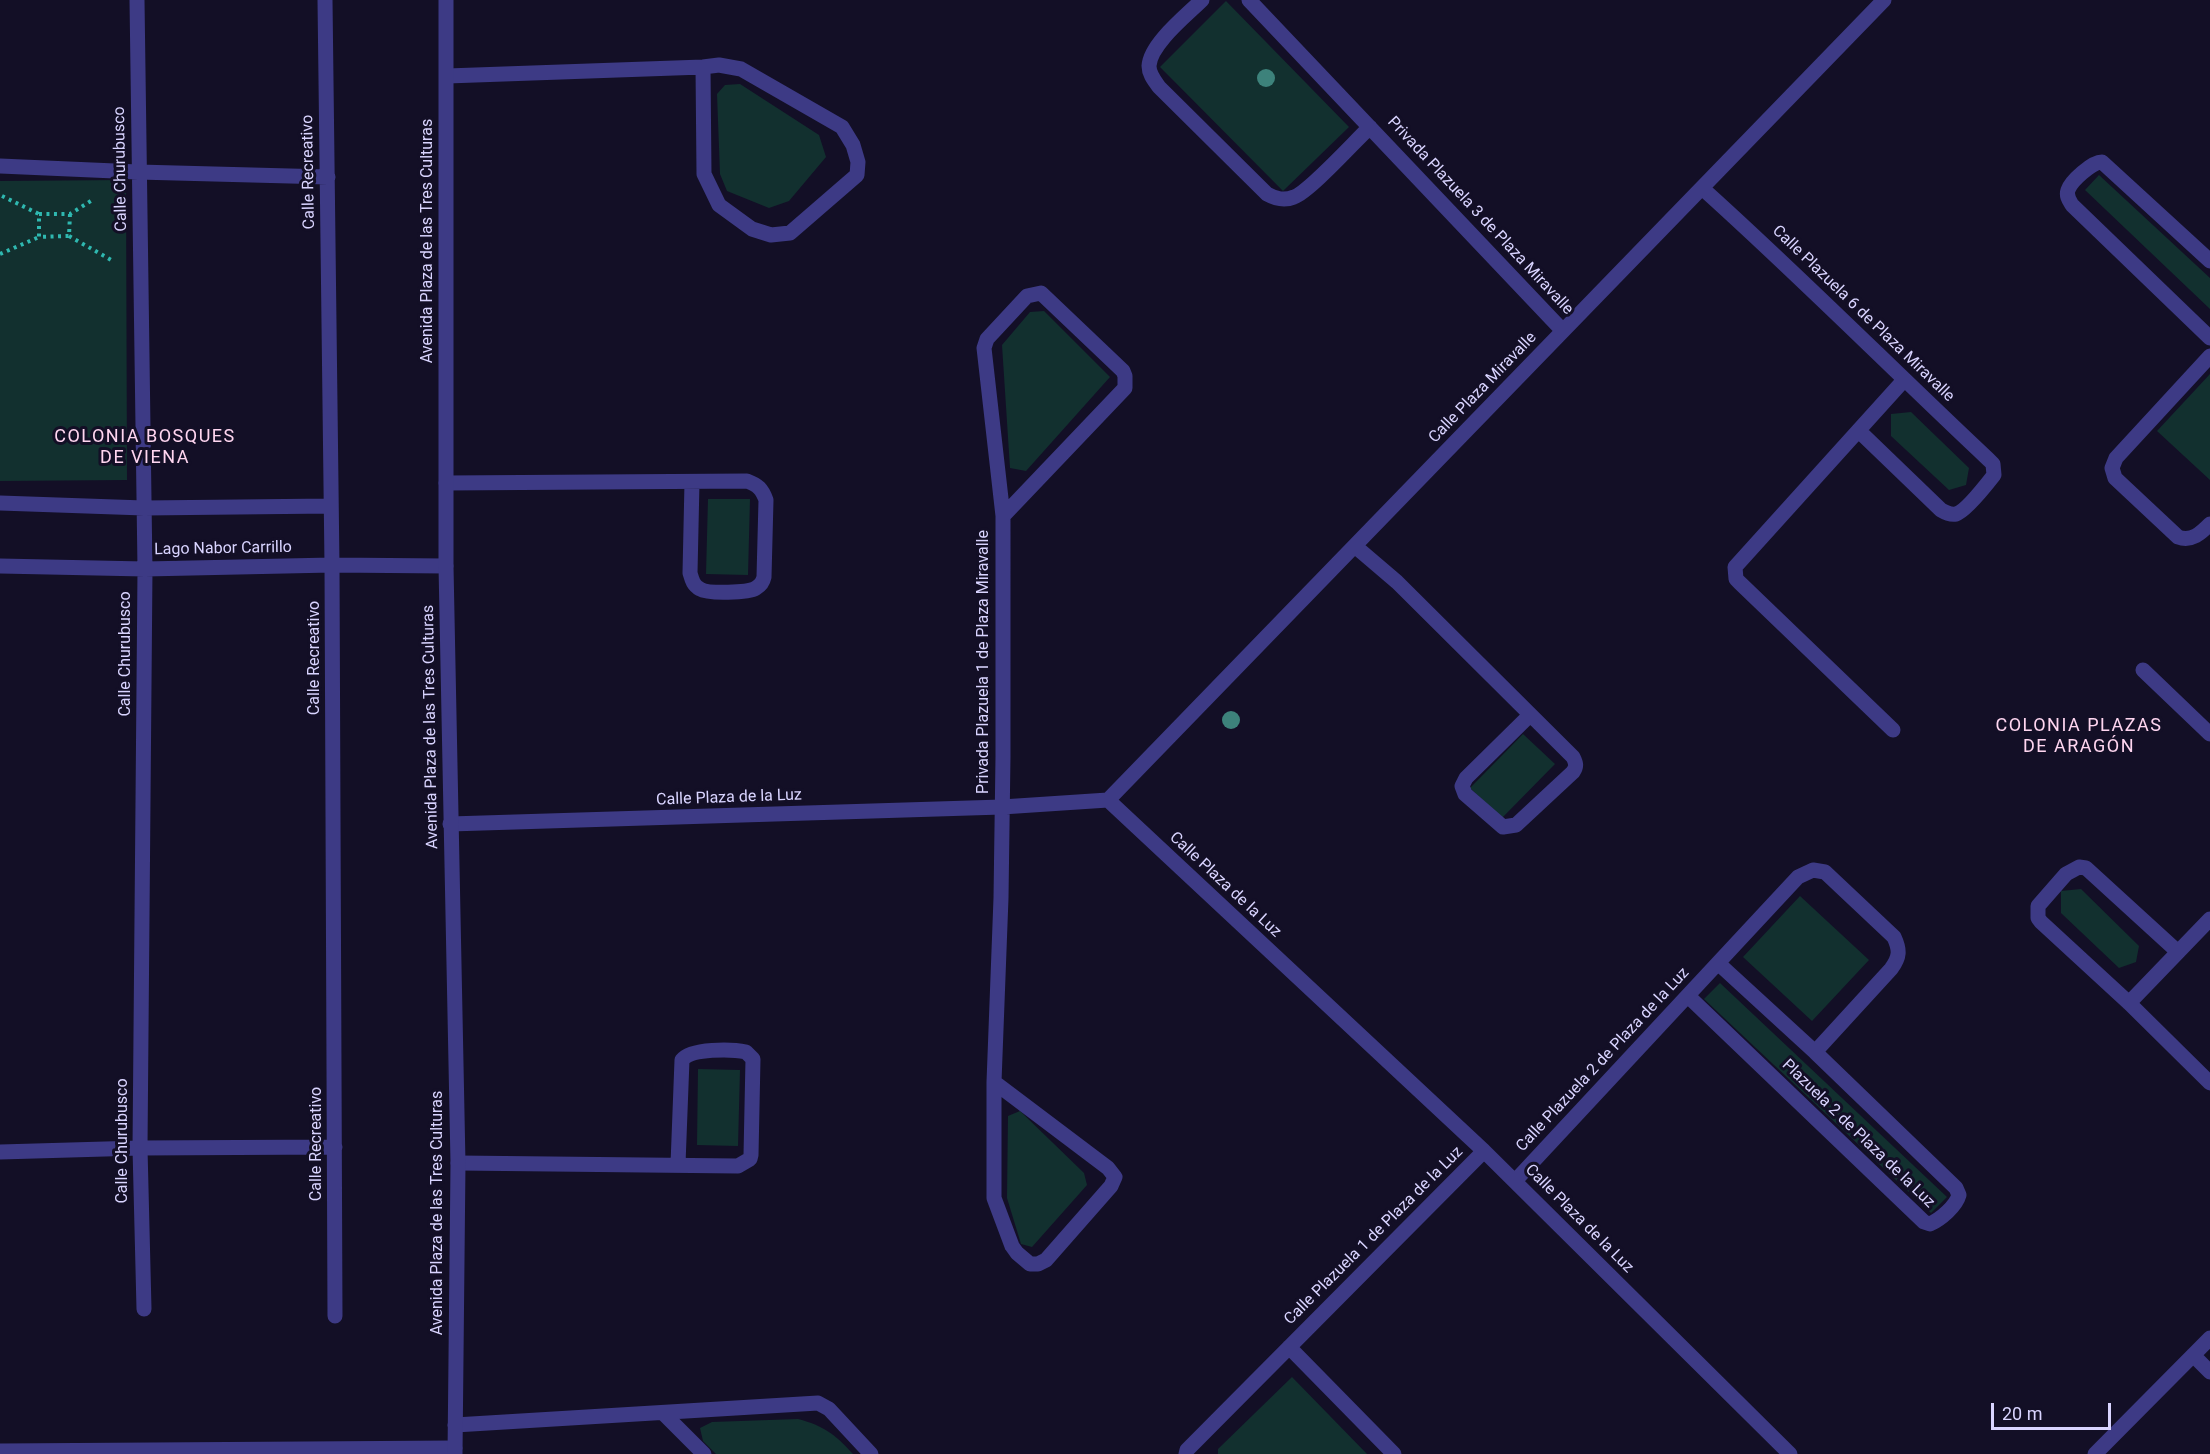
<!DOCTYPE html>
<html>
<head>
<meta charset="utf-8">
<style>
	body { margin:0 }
	#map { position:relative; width:2210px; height:1454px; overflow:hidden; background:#130f26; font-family:Roboto,sans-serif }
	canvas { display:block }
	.scale { position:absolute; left:1991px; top:1403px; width:120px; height:27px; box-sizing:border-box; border:3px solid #d9d4ff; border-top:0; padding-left:8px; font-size:18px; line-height:21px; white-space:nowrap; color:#d9d4ff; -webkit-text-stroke:4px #130f26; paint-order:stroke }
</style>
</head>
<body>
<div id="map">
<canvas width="2210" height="1454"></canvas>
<div class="scale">20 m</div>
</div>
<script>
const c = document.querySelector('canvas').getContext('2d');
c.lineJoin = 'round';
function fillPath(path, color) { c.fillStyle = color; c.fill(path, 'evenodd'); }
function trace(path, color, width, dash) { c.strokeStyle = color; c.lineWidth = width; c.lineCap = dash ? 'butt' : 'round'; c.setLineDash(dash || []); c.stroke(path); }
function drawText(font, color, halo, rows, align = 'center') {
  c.font = font + ' Roboto,sans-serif'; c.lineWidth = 6; c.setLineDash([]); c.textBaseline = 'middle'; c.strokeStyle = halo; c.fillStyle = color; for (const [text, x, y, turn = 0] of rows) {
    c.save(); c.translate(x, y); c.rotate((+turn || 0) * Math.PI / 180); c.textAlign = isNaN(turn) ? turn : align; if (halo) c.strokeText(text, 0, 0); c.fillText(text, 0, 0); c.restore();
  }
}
fillPath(new Path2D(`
	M 1226,1 L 1349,127 L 1283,191 L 1160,67 Z
	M 740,84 L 819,135 L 826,157 L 789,201 L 769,208 L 727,191 L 720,174 L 717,94 L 725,85 Z
	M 2099,175 L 2210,278 L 2210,309 L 2085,190 Z
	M 126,180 L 127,480 L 0,481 L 0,181 Z
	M 1044,311 L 1110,377 L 1026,471 L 1010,468 L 1002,345 L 1030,312 Z
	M 2210,374 L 2210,480 L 2157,431 Z
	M 1911,412 L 1969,468 L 1966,485 L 1949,490 L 1891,436 L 1891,414 Z
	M 708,499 L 750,499 L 748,575 L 706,574 Z
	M 1523,734 L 1555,764 L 1502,818 L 1470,788 Z
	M 2081,889 L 2139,946 L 2136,962 L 2119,968 L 2061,913 L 2061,891 Z
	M 1800,896 L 1869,960 L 1812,1021 L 1743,957 Z
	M 1720,983 L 1947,1197 L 1931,1213 L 1704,999 Z
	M 698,1069 L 740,1070 L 738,1146 L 697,1145 Z
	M 1020,1111 L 1084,1173 L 1087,1185 L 1032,1247 L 1021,1244 L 1007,1198 L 1008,1116 Z
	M 1292,1377 L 1367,1454 L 1218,1454 L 1218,1449 Z
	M 798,1419 C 824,1426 835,1434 853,1454 L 716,1454 L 703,1441 L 700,1428 L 712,1422 Z`), '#12302f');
trace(new Path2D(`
	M 2,196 L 39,214
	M 70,214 L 69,236 L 39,237 L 39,214 L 70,214 L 94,199
	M 69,236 L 113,261
	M 0,254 L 39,237`), '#2fb8b0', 4, [3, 4.5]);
trace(new Path2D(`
	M 137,0 L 145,569 L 140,1148 L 144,1309
	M 325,0 L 332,565 L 335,1316
	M 1202,0 C 1187,15 1150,44 1149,66 C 1149,74 1154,80 1159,87 L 1267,194 C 1276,199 1284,201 1294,197 C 1309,192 1355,141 1370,127
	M 1249,0 L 1563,331
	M 447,76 L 703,67 L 719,65 L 741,69 L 842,127 L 853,145 L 858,162 L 857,175 L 790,233 L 771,235 L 752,229 L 719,205 L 704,174 L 703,67
	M 0,166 L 138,172 L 328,177
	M 1702,188 C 1800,276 1893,370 1989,460 L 1993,464 L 1994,475 C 1987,484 1966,511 1956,514 C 1950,515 1946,513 1941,510 L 1859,431
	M 2210,261 L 2102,162 C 2092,162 2071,181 2068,190 C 2066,196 2069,200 2072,205 L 2210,338
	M 2210,356 L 2116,458 L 2112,468 L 2115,478 L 2178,537 C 2192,542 2201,533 2210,524
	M 446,483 L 747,481 C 758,485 762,489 766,500 L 764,577 C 763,582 761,585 756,588 C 748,593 708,594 700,589 C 693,585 692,580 690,573 L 692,482
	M 0,503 L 144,508 L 331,506
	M 1356,547 L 1397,582 L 1573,757 C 1576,763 1577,766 1573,772 L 1516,825 L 1503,827 L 1465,794 L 1462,786 L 1466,778 L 1530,715
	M 0,566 L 145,569 L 332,565 L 446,566
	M 2143,670 L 2210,734
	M 1893,730 L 1740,583 L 1736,579 L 1735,567 L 1904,380
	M 1108,800 L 1884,0
	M 450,824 L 1002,807 L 1108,800 L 1484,1151 L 1790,1454
	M 2178,952 L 2086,868 L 2079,867 L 2066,874 L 2038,906 L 2038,918 L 2041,922 L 2129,1003 L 2210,1083
	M 1688,996 L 1924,1222 L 1930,1224 C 1941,1219 1956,1206 1959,1195 L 1956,1188 L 1815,1052 L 1719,964
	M 2129,1003 L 2210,919
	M 994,1082 L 1108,1168 L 1115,1177 L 1111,1186 L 1046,1260 L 1038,1264 L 1030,1264 L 1017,1253 L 1012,1246 L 994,1198 L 994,1082 L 1001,898 L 1003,756 L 1003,516 L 984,348 L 987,339 L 1027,296 L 1041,293 L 1123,371 L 1125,376 L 1125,388 L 1003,516
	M 0,1152 L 140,1148 L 335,1147
	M 458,1163 L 738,1166 L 750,1159 L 751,1155 L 753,1059 L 746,1052 C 732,1049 691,1048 682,1060 L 678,1164
	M 1515,1181 L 1798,877 L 1813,870 L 1825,872 L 1894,937 C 1900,950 1900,957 1891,969 L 1815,1052
	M 1289,1347 L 1394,1454
	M 2193,1355 L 2210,1372
	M 664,1414 L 704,1454
	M 455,1425 L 818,1403 L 829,1409 L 871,1454
	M 0,1451 L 455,1448
	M 1186,1454 L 1187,1450 L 1484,1151
	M 2095,1454 L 2210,1338`), '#3d3a85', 15);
trace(new Path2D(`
	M 446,0 L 446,566 L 458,1163 L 455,1454`), '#3d3a85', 15);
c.fillStyle = '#3d827b';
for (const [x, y] of [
	[1266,78],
	[1231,720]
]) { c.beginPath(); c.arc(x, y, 9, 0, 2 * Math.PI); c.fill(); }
drawText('16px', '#d9d4ff', '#130f26', [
	["Calle Churubusco",121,169,-91],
	["Calle Recreativo",309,172,-91],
	["Privada Plazuela 3 de Plaza Miravalle",1480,216,47],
	["Avenida Plaza de las Tres Culturas",428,241,-90],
	["Calle Plazuela 6 de Plaza Miravalle",1863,314,44],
	["Calle Plaza Miravalle",1483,388,-46],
	["Lago Nabor Carrillo",223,549,-1],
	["Calle Churubusco",126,654,-90],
	["Calle Recreativo",315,658,-90],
	["Privada Plazuela 1 de Plaza Miravalle",984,662,-90],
	["Avenida Plaza de las Tres Culturas",431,727,-91],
	["Calle Plaza de la Luz",729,798,-2],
	["Calle Plaza de la Luz",1225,885,43],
	["Calle Plazuela 2 de Plaza de la Luz",1603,1060,-47],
	["Plazuela 2 de Plaza de la Luz",1858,1134,44],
	["Calle Churubusco",123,1141,-90],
	["Calle Recreativo",317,1144,-90],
	["Avenida Plaza de las Tres Culturas",438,1213,-90],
	["Calle Plaza de la Luz",1579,1219,45],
	["Calle Plazuela 1 de Plaza de la Luz",1374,1236,-45]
]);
c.letterSpacing = '1.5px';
drawText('18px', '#ffd6f0', '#130f26', [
	["COLONIA BOSQUES",145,437],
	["DE VIENA",145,458],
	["COLONIA PLAZAS",2079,726],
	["DE ARAGÓN",2079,747]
]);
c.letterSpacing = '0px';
</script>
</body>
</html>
